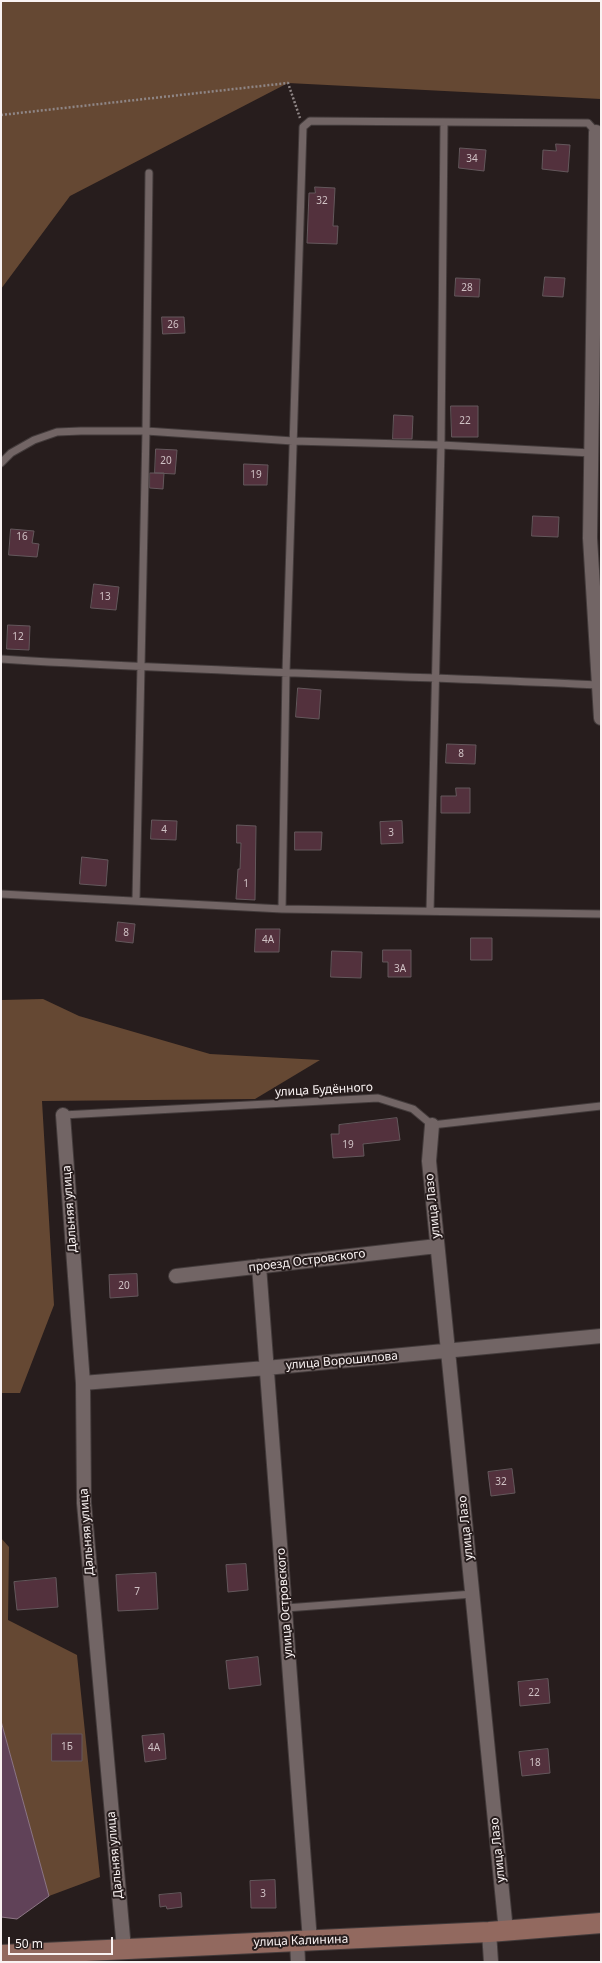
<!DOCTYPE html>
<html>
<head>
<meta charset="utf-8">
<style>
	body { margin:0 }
	#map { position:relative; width:602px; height:1963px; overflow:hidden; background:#271d1d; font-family:"Noto Sans",sans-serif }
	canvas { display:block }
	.frame { position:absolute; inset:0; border:2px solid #f9f2f2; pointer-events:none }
	.scale { position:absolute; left:8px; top:1937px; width:105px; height:18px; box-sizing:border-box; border:2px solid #f9f2f2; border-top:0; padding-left:5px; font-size:12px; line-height:14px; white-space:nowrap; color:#f9f2f2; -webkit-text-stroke:3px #271d1d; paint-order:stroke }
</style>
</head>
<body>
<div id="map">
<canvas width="602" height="1963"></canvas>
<div class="frame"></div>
<div class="scale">50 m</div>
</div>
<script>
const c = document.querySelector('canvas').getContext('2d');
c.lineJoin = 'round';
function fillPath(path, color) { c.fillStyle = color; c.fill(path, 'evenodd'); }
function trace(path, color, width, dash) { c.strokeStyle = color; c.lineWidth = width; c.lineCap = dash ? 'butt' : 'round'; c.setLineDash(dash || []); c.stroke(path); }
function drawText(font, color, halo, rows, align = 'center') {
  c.font = font + ' "Noto Sans",sans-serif'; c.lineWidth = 4; c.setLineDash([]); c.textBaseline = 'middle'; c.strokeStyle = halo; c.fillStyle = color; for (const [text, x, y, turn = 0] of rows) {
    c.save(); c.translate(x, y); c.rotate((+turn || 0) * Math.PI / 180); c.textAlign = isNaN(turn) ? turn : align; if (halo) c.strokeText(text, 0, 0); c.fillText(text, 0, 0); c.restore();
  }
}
fillPath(new Path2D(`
	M 1,1 L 601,1 L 601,99 L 288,83 L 70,196 L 1,289 Z
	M 43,999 L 79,1016 L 210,1054 L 320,1060 L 255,1099 L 42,1101 L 54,1305 L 20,1393 L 1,1393 L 1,1000 Z
	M 1,1538 L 9,1547 L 8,1620 L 77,1655 L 100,1877 L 49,1896 L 1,1721 Z`), '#654833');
const water = new Path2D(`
	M 1,1721 L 49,1896 L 17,1919 L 1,1917 Z`);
fillPath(water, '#604258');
trace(water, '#8e7786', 1);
const building = new Path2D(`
	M 556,144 L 570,145 L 568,172 L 542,169 L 543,150 L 556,151 Z
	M 460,148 L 486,150 L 484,171 L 459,168 Z
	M 315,187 L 335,188 L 333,226 L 338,226 L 337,244 L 307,243 L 309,193 L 315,193 Z
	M 545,277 L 565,278 L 563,297 L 543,296 Z
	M 456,278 L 480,279 L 479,297 L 455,296 Z
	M 162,317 L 184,317 L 185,333 L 163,334 Z
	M 451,406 L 478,406 L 478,437 L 452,437 Z
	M 394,415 L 413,416 L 412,439 L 393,439 Z
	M 156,449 L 177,450 L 175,474 L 155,473 Z
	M 244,464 L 268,465 L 267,485 L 244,485 Z
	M 150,473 L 164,473 L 163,489 L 150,488 Z
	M 533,516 L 559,517 L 558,537 L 532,536 Z
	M 11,529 L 34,531 L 32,543 L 39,544 L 37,557 L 9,555 Z
	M 94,584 L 119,587 L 116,610 L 91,608 Z
	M 8,625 L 30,626 L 29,650 L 7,649 Z
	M 298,688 L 321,690 L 319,719 L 296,717 Z
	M 447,744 L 476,745 L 475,764 L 446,763 Z
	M 456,788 L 470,788 L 470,813 L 441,813 L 441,796 L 456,796 Z
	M 152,820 L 177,821 L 176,840 L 151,839 Z
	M 402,821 L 403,843 L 381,844 L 380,822 Z
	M 237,825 L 256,826 L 255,900 L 236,899 L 238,869 L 240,869 L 241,843 L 237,843 Z
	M 295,832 L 322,832 L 321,850 L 295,850 Z
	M 82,857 L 108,860 L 106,886 L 80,884 Z
	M 118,922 L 135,924 L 133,943 L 116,941 Z
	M 256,929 L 280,929 L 279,952 L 255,952 Z
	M 471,938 L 492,938 L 492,960 L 471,960 Z
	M 383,950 L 411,950 L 411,977 L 388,977 L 388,962 L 383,962 Z
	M 332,951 L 362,952 L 361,978 L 331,977 Z
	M 397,1118 L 400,1140 L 363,1144 L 364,1156 L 333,1158 L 331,1134 L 339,1134 L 339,1125 Z
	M 137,1274 L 138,1296 L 110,1298 L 109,1275 Z
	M 512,1469 L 515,1493 L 491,1496 L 488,1472 Z
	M 246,1564 L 248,1590 L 228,1592 L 226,1565 Z
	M 156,1573 L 158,1609 L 118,1611 L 116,1575 Z
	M 56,1578 L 58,1607 L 17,1610 L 14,1582 Z
	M 258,1657 L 261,1685 L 229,1689 L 226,1661 Z
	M 548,1679 L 550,1703 L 520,1706 L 518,1682 Z
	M 52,1734 L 82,1734 L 82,1761 L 52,1761 Z
	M 164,1734 L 166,1759 L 145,1762 L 142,1736 Z
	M 548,1749 L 550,1773 L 522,1776 L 519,1752 Z
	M 275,1880 L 276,1908 L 251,1908 L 250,1881 Z
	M 181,1893 L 182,1907 L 167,1909 L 166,1906 L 160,1907 L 159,1895 Z`);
fillPath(building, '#53313d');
trace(building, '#64585c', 1);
const lane = new Path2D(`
	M 1,463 L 11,453 L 34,440 L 57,432 L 81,431 L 146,431 L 293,441 L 441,445 L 591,453
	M 1,659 C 200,672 399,675 598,685
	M 1,894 L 282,909 L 601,914
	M 136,900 L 146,431 L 149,173
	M 282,909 L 286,672 L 303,127 L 310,121 L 588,123 L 596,132
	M 430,911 L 441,445 L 444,123
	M 63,1115 L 378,1098 L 413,1109 L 432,1125 L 601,1106
	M 286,1608 L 473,1594`);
const street = new Path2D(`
	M 596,132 L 590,538 L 601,718
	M 63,1115 L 83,1383 L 84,1503 L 124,1949
	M 432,1125 L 429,1161 L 506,1931
	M 259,1266 L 310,1941
	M 176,1276 L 437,1246
	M 83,1383 L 266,1368 L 601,1336
	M 489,1932 L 491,1962
	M 297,1941 L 298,1962`);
const secondary = new Path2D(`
	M 1,1955 L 489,1932 L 601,1923`);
trace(lane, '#433b3b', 9);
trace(street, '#433b3b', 16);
trace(secondary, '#433b3b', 22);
trace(new Path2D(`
	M 1,115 L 288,83 L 300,118`), '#8f8686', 2.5, [2, 2]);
trace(lane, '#726565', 7);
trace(street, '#726565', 14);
trace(secondary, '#92695f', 20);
drawText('10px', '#d0c2c5', null, [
	["34",472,159],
	["32",322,201],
	["28",467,288],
	["26",173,325],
	["22",465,421],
	["20",166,461],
	["19",256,475],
	["16",22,537],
	["13",105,597],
	["12",18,637],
	["8",461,754],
	["4",164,830],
	["3",391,833],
	["1",246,884],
	["8",126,933],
	["4А",268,940],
	["3А",400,969],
	["19",348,1145],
	["20",124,1286],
	["32",501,1482],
	["7",137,1592],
	["22",534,1693],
	["1Б",67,1747],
	["4А",154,1748],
	["18",535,1763],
	["3",263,1894]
]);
drawText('12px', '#f9f2f2', '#271d1d', [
	["улица Будённого",324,1090,-3],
	["улица Лазо",433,1206,-96],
	["Дальняя улица",70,1209,-94],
	["проезд Островского",307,1261,-7],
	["улица Ворошилова",342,1361,-5],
	["улица Лазо",466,1528,-96],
	["Дальняя улица",87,1532,-94],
	["улица Островского",285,1603,-94],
	["улица Лазо",498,1850,-96],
	["Дальняя улица",115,1855,-95],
	["улица Калинина",301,1941,-2]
]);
</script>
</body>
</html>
